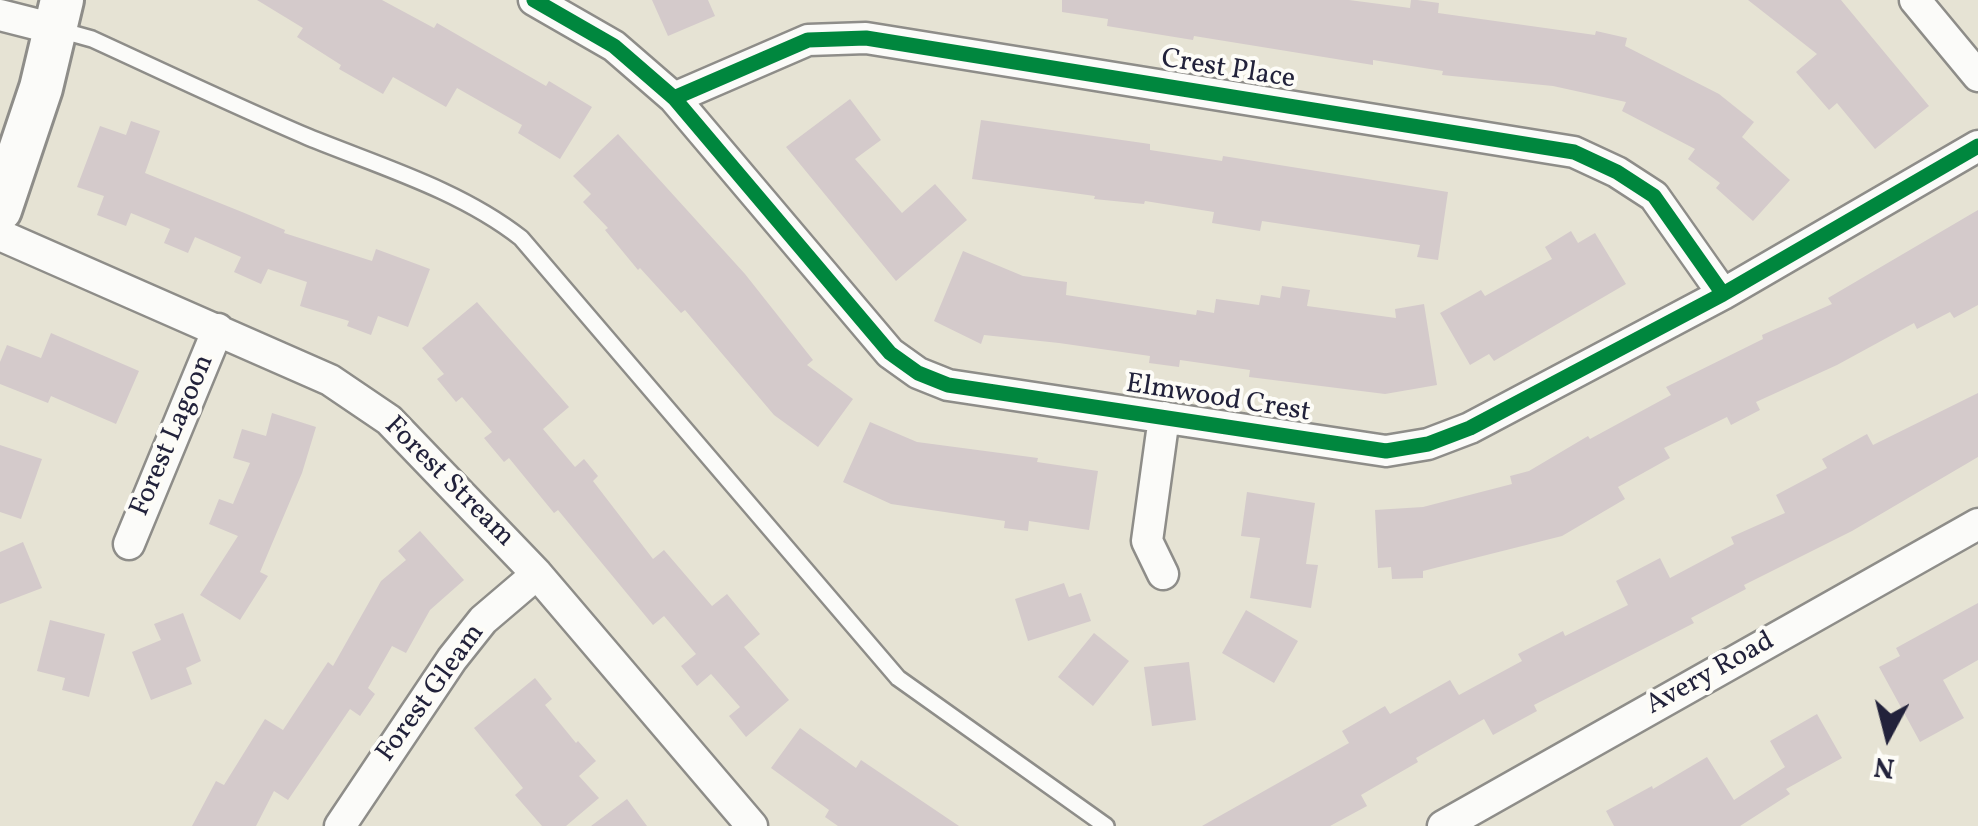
<!DOCTYPE html>
<html>
<head>
<meta charset="utf-8">
<style>
	body { margin:0 }
	#map { position:relative; width:1978px; height:826px; overflow:hidden; background:#e6e3d4; font-family:Vollkorn,serif }
	canvas { display:block }
	.north { position:absolute; left:1838px; top:686px; width:100px; height:100px; -webkit-text-stroke:8px #fdfcf7; paint-order:stroke; rotate:187deg; font-size:28px; font-weight:700; line-height:40px; text-align:center; color:#22223b }
	.north::after { content:''; display:block; margin:auto; width:35px; height:45px; background:#22223b; clip-path:polygon(50% 0,100% 100%,50% 72%,0 100%) }
</style>
</head>
<body>
<div id="map">
<canvas width="1978" height="826"></canvas>
<div class="north">N</div>
</div>
<script>
const c = document.querySelector('canvas').getContext('2d');
c.lineJoin = 'round';
function fillPath(path, color) { c.fillStyle = color; c.fill(path, 'evenodd'); }
function trace(path, color, width, dash) { c.strokeStyle = color; c.lineWidth = width; c.lineCap = dash ? 'butt' : 'round'; c.setLineDash(dash || []); c.stroke(path); }
function drawText(font, color, halo, rows, align = 'center') {
  c.font = font + ' Vollkorn,serif'; c.lineWidth = 8; c.setLineDash([]); c.textBaseline = 'middle'; c.strokeStyle = halo; c.fillStyle = color; for (const [text, x, y, turn = 0] of rows) {
    c.save(); c.translate(x, y); c.rotate((+turn || 0) * Math.PI / 180); c.textAlign = isNaN(turn) ? turn : align; if (halo) c.strokeText(text, 0, 0); c.fillText(text, 0, 0); c.restore();
  }
}
fillPath(new Path2D(`
	M 257,0 L 382,0 L 434,28 L 437,23 L 546,86 L 549,81 L 592,107 L 560,159 L 518,133 L 522,125 L 457,88 L 446,107 L 393,77 L 383,94 L 339,69 L 341,65 L 297,37 L 303,28 Z
	M 652,0 L 708,0 L 715,16 L 668,36 Z
	M 1062,0 L 1349,0 L 1410,8 L 1411,0 L 1417,0 L 1439,3 L 1438,13 L 1595,35 L 1596,31 L 1627,38 L 1625,46 L 1719,94 L 1754,122 L 1742,137 L 1790,180 L 1753,221 L 1716,188 L 1720,183 L 1688,159 L 1695,149 L 1622,111 L 1626,102 L 1553,86 L 1442,75 L 1443,71 L 1373,60 L 1373,65 L 1194,36 L 1193,40 L 1107,26 L 1108,19 L 1062,12 Z
	M 1748,0 L 1841,0 L 1929,106 L 1875,149 L 1837,103 L 1829,110 L 1796,72 L 1817,54 Z
	M 850,99 L 881,140 L 855,159 L 902,213 L 935,184 L 967,220 L 896,281 L 786,147 Z
	M 981,120 L 1150,144 L 1150,150 L 1222,161 L 1223,156 L 1448,192 L 1438,260 L 1417,257 L 1420,245 L 1262,221 L 1260,231 L 1212,223 L 1214,212 L 1145,201 L 1144,204 L 1094,199 L 1095,196 L 972,179 Z
	M 131,121 L 160,131 L 145,173 L 242,212 L 285,230 L 284,233 L 372,261 L 376,249 L 430,269 L 408,327 L 378,316 L 371,335 L 347,326 L 349,321 L 300,306 L 307,282 L 268,269 L 261,284 L 234,272 L 241,257 L 195,237 L 188,253 L 164,243 L 170,229 L 131,213 L 126,226 L 97,215 L 104,196 L 77,187 L 100,126 L 126,135 Z
	M 618,134 L 745,274 L 813,360 L 807,365 L 853,399 L 818,447 L 774,415 L 685,310 L 681,313 L 640,268 L 638,270 L 605,230 L 608,228 L 583,202 L 591,194 L 573,176 Z
	M 1978,210 L 1978,305 L 1954,318 L 1950,312 L 1917,329 L 1914,323 L 1837,365 L 1756,402 L 1760,410 L 1731,425 L 1727,417 L 1664,448 L 1670,458 L 1618,487 L 1625,499 L 1562,536 L 1423,571 L 1423,578 L 1392,579 L 1391,567 L 1378,568 L 1375,510 L 1423,507 L 1512,484 L 1510,476 L 1529,471 L 1588,436 L 1590,439 L 1671,395 L 1666,387 L 1763,339 L 1762,335 L 1832,304 L 1828,298 Z
	M 1571,231 L 1578,243 L 1595,233 L 1626,284 L 1494,361 L 1489,354 L 1470,365 L 1440,313 L 1481,290 L 1485,296 L 1552,259 L 1545,247 Z
	M 963,251 L 1023,276 L 1067,282 L 1066,295 L 1196,315 L 1197,310 L 1214,313 L 1216,299 L 1259,305 L 1261,295 L 1280,298 L 1282,286 L 1310,290 L 1307,306 L 1396,318 L 1395,309 L 1424,304 L 1437,385 L 1385,394 L 1249,377 L 1250,370 L 1180,360 L 1179,367 L 1149,363 L 1150,356 L 1059,343 L 984,335 L 981,344 L 934,321 Z
	M 477,302 L 569,407 L 543,429 L 575,467 L 584,459 L 598,476 L 593,481 L 653,559 L 664,550 L 712,606 L 727,594 L 760,634 L 744,647 L 789,700 L 746,737 L 729,716 L 740,707 L 711,674 L 697,686 L 681,666 L 696,654 L 664,616 L 653,625 L 558,510 L 554,513 L 509,458 L 504,462 L 484,438 L 492,432 L 462,397 L 456,402 L 437,379 L 444,374 L 422,348 Z
	M 51,333 L 139,371 L 116,424 L 51,396 L 48,403 L 0,384 L 0,362 L 7,345 L 41,358 Z
	M 1978,393 L 1978,457 L 1852,531 L 1744,585 L 1746,589 L 1691,618 L 1694,623 L 1534,705 L 1537,711 L 1493,735 L 1484,719 L 1416,758 L 1418,762 L 1361,795 L 1367,806 L 1330,826 L 1202,826 L 1349,743 L 1342,731 L 1385,706 L 1390,714 L 1450,680 L 1459,695 L 1522,661 L 1518,654 L 1563,631 L 1565,636 L 1628,605 L 1616,581 L 1660,558 L 1670,578 L 1734,544 L 1731,537 L 1785,513 L 1776,495 L 1827,468 L 1822,459 L 1867,434 L 1873,445 Z
	M 272,413 L 316,427 L 302,473 L 260,572 L 268,576 L 240,620 L 200,595 L 238,536 L 209,524 L 219,499 L 233,504 L 250,463 L 233,458 L 242,429 L 266,436 Z
	M 870,422 L 917,442 L 1038,458 L 1037,462 L 1098,471 L 1089,530 L 1029,521 L 1028,531 L 1004,528 L 1005,521 L 891,504 L 843,482 Z
	M 0,445 L 42,459 L 21,519 L 0,512 Z
	M 1247,492 L 1315,503 L 1306,564 L 1318,565 L 1311,608 L 1250,598 L 1260,538 L 1241,536 Z
	M 420,531 L 464,580 L 430,610 L 406,653 L 392,646 L 368,688 L 375,694 L 360,716 L 350,709 L 288,800 L 274,791 L 256,826 L 192,826 L 216,781 L 224,785 L 265,719 L 283,730 L 328,662 L 333,666 L 381,581 L 406,560 L 398,551 Z
	M 23,542 L 42,588 L 0,604 L 0,552 Z
	M 1064,583 L 1069,597 L 1081,593 L 1091,621 L 1028,641 L 1015,599 Z
	M 1978,603 L 1978,660 L 1943,680 L 1964,718 L 1920,742 L 1879,667 L 1900,656 L 1896,648 Z
	M 1246,610 L 1298,641 L 1274,683 L 1222,653 Z
	M 183,613 L 201,661 L 186,668 L 192,684 L 151,700 L 132,652 L 161,640 L 154,624 Z
	M 50,620 L 105,634 L 89,697 L 62,690 L 65,678 L 37,671 Z
	M 1094,633 L 1129,661 L 1093,706 L 1058,677 Z
	M 1189,662 L 1196,720 L 1152,726 L 1144,667 Z
	M 535,678 L 552,699 L 545,705 L 576,743 L 578,741 L 596,761 L 579,776 L 599,798 L 566,826 L 542,826 L 515,795 L 523,788 L 474,728 Z
	M 1817,714 L 1842,758 L 1786,789 L 1790,794 L 1740,826 L 1614,826 L 1606,811 L 1652,786 L 1653,789 L 1707,757 L 1734,800 L 1785,767 L 1770,741 Z
	M 800,728 L 856,768 L 861,760 L 959,826 L 838,826 L 825,817 L 829,810 L 771,768 Z
	M 627,799 L 647,826 L 591,826 Z`), '#d4cacb');
const lane = new Path2D(`
	M 56,29 L 92,39 C 164,72 235,106 308,137 C 379,166 460,190 521,238 L 898,678 L 1106,826`);
const street = new Path2D(`
	M 534,0 L 614,46 L 674,98 L 890,353 L 918,373 L 948,385 L 1386,451 L 1428,444 L 1470,428 L 1723,294 L 1978,146
	M 1915,0 L 1978,76
	M 0,15 L 55,29
	M 674,98 L 808,40 L 866,38 L 1574,152 L 1617,172 L 1654,196 L 1723,294
	M 0,235 L 330,380 L 389,420 L 537,574 L 752,826
	M 129,544 L 218,329
	M 1163,574 L 1147,541 L 1164,417
	M 340,826 L 452,659 L 483,620 L 537,574
	M 1443,826 L 1978,524`);
const secondary = new Path2D(`
	M 0,210 L 41,88 L 62,0`);
trace(lane, '#8e8d89', 20);
trace(street, '#8e8d89', 35);
trace(secondary, '#8e8d89', 48);
trace(lane, '#fbfbf9', 15);
trace(street, '#fbfbf9', 30);
trace(secondary, '#fbfbf9', 42);
trace(new Path2D(`
	M 534,0 L 614,46 L 674,98 L 890,353 L 918,373 L 948,385 L 1386,451 L 1428,444 L 1470,428 L 1723,294 L 1978,146
	M 674,98 L 808,40 L 866,38 L 1574,152 L 1617,172 L 1654,196 L 1723,294`), '#00873e', 15);
drawText('28px', '#22223b', '#fdfcf7', [
	["Crest Place",1228,71,9],
	["Elmwood Crest",1218,400,9],
	["Forest Lagoon",174,436,-67],
	["Forest Stream",448,483,45],
	["Avery Road",1711,675,-29],
	["Forest Gleam",432,694,-54]
]);
</script>
</body>
</html>
